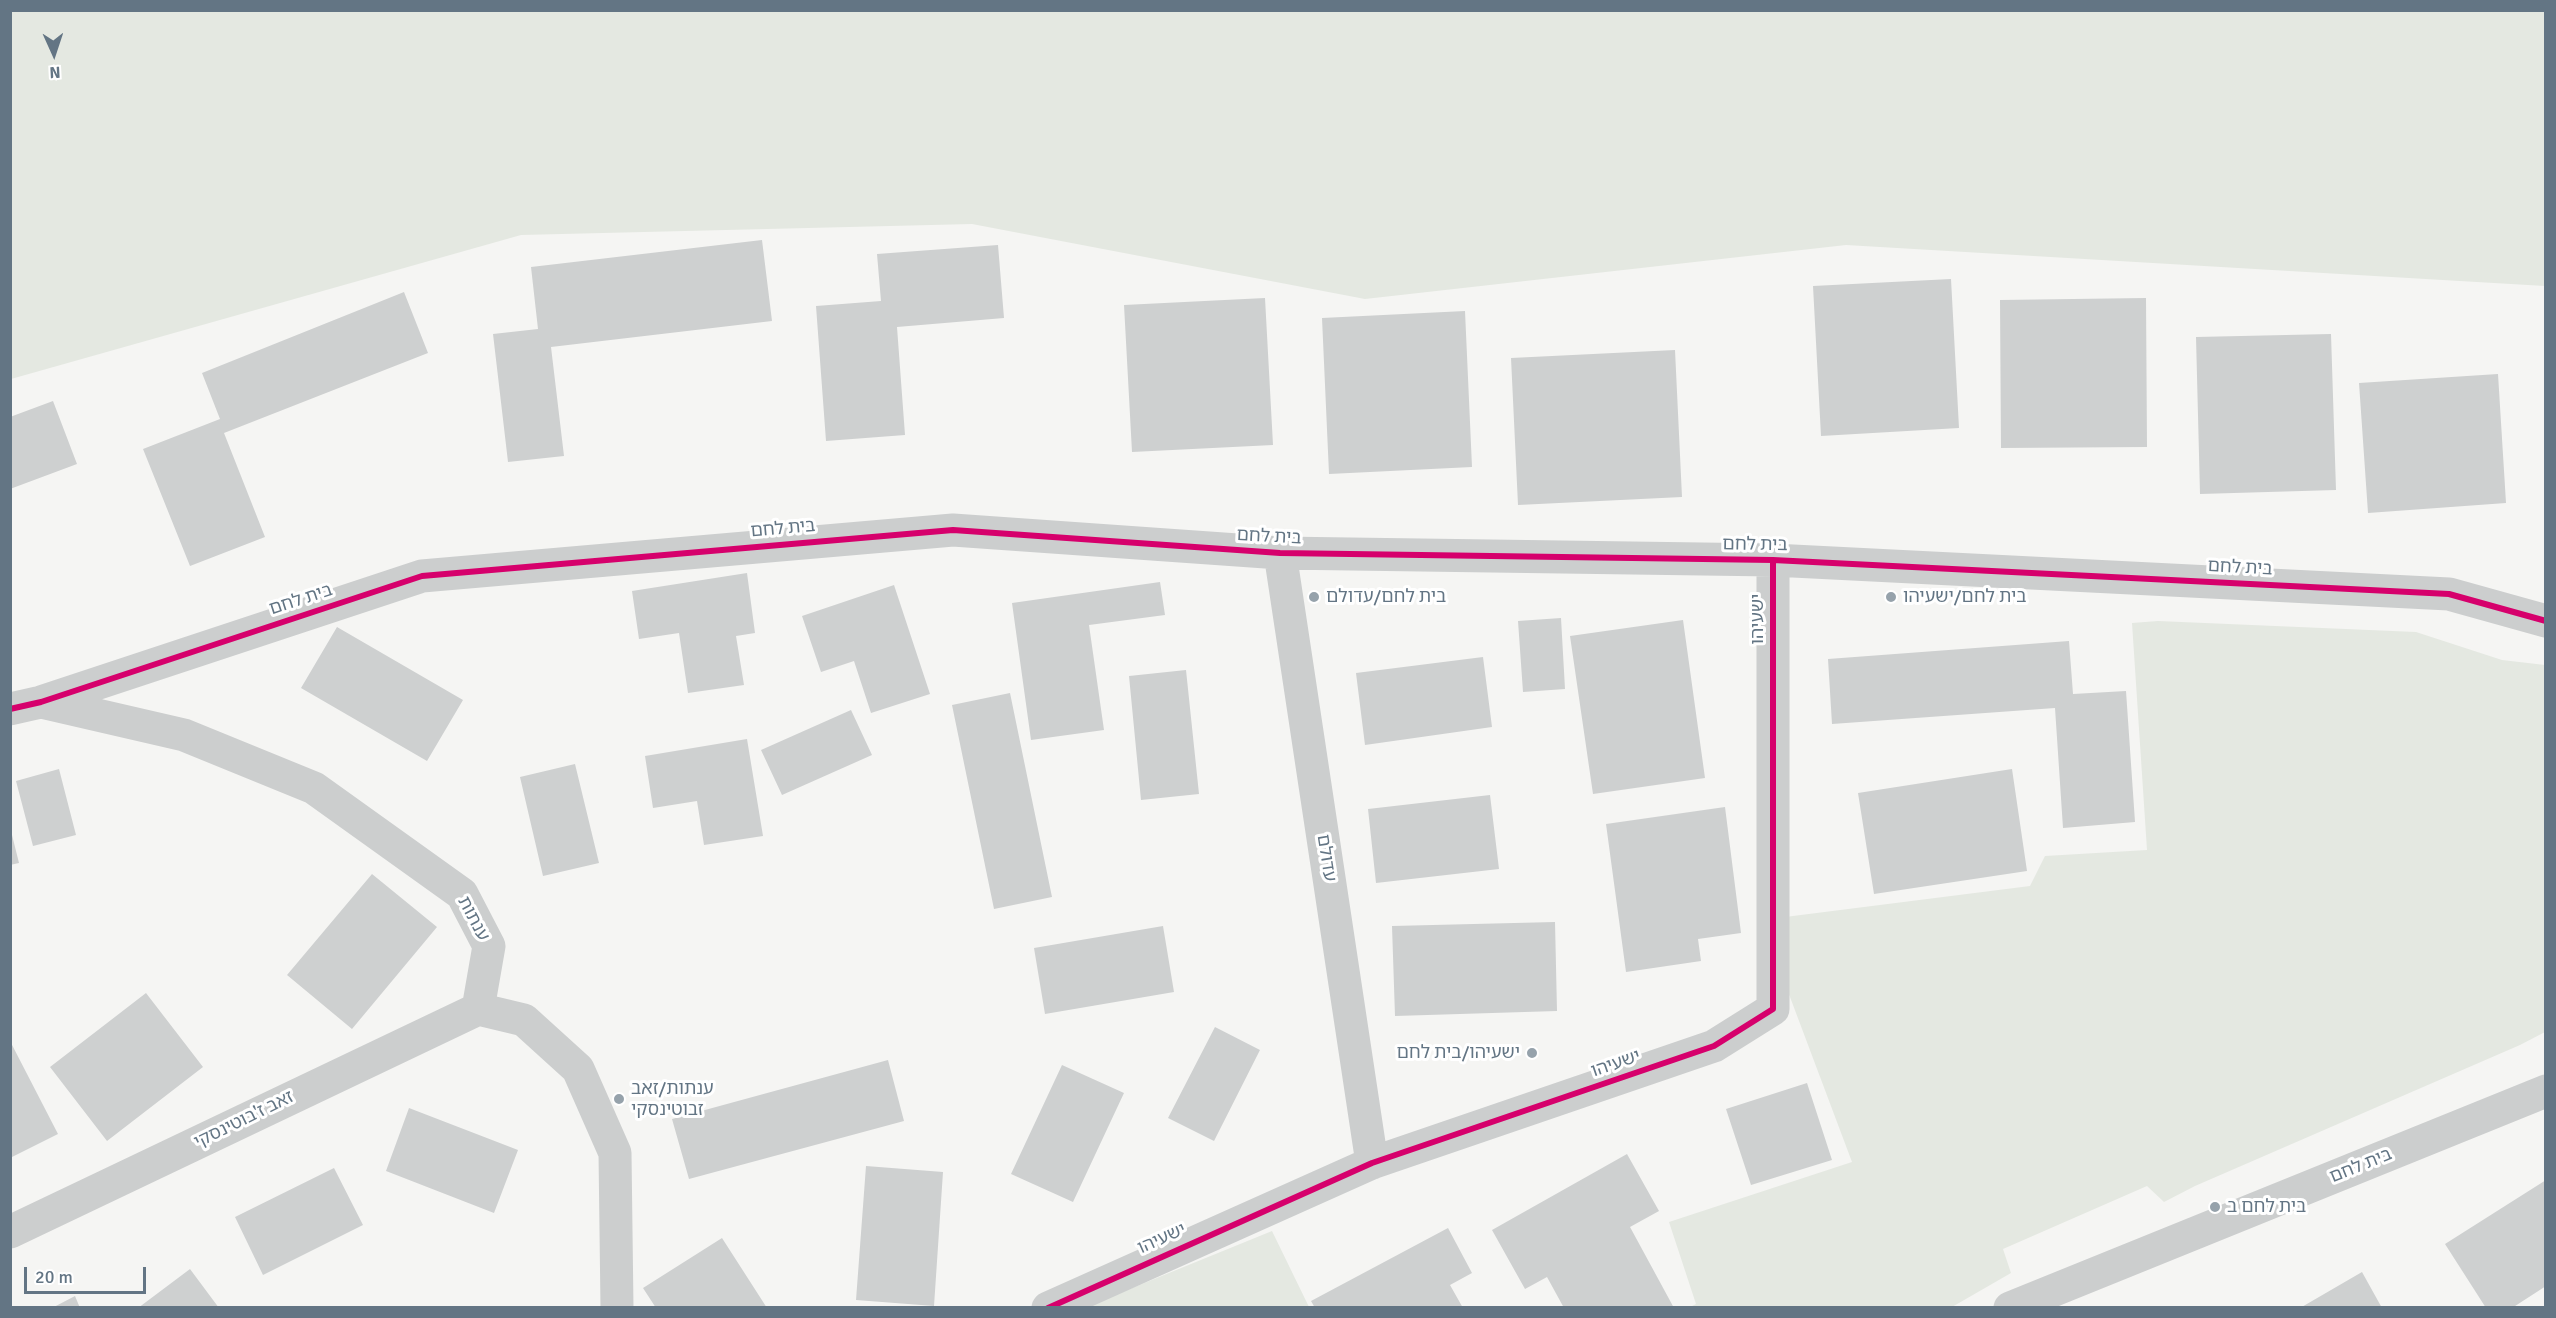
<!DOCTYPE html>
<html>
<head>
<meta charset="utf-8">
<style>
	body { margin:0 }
	#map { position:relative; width:2556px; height:1318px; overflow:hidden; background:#f5f5f3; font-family:Signika,sans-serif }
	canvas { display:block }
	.frame { position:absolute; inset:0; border:12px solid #637584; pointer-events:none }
	.north { position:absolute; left:24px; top:24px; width:60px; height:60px; -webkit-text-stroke:4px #fff; paint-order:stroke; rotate:177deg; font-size:16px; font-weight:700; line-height:24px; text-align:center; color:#637584 }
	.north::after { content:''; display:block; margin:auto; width:21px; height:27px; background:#637584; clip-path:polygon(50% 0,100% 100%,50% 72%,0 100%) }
	.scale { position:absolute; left:24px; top:1267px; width:122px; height:27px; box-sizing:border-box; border:3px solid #637584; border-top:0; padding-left:8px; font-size:18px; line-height:21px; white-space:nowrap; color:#637584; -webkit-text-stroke:4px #fff; paint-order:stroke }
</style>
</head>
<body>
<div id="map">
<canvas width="2556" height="1318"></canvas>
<div class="frame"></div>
<div class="north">N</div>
<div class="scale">20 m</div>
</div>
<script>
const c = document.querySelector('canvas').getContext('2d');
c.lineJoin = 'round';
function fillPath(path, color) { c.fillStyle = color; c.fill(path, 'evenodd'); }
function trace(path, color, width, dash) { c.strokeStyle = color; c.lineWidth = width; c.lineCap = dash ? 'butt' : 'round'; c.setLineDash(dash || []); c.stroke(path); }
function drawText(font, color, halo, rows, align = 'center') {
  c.font = font + ' Signika,"Noto Sans Hebrew",sans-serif'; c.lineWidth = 6; c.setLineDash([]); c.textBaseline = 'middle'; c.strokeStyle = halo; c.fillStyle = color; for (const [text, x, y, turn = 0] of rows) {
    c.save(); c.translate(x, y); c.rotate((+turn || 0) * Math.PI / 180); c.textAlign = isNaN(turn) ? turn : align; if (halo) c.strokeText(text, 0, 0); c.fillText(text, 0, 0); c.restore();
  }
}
fillPath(new Path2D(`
	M 11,10 L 2545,11 L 2545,286 L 1846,245 L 1365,299 L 972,224 L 521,235 L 11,379 Z
	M 2158,621 L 2416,632 L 2502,660 L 2545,665 L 2545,1032 L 2520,1045 L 2195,1186 L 2164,1202 L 2147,1186 L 2003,1249 L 2011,1273 L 1952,1307 L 1690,1307 L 1696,1304 L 1669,1222 L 1852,1162 L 1787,989 L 1785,917 L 2030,886 L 2045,856 L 2147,850 L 2132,623 Z
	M 1272,1231 L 1309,1307 L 1083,1308 Z`), '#e4e8e1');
fillPath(new Path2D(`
	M 762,240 L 772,321 L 551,347 L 564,456 L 508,462 L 493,334 L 538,329 L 531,267 Z
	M 998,245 L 1004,318 L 897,327 L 905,435 L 826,441 L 816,306 L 881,301 L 877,254 Z
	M 1951,279 L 1959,428 L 1821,436 L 1813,286 Z
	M 404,292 L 428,353 L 224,433 L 265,537 L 190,566 L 143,449 L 220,419 L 202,373 Z
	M 1265,298 L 1273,445 L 1132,452 L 1124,305 Z
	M 2146,298 L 2147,447 L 2001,448 L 2000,300 Z
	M 1465,311 L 1472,467 L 1329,474 L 1322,318 Z
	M 2331,334 L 2336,490 L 2200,494 L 2196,337 Z
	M 1675,350 L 1682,497 L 1518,505 L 1511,358 Z
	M 2498,374 L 2506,503 L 2368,513 L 2359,383 Z
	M 53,401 L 77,464 L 10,489 L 10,417 Z
	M 747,573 L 755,633 L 736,636 L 744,685 L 688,693 L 679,633 L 639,639 L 632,591 Z
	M 1160,582 L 1165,615 L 1089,625 L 1104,730 L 1031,740 L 1012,603 Z
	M 894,585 L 930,694 L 871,713 L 854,661 L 821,672 L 802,616 Z
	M 1561,618 L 1565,689 L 1523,692 L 1518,621 Z
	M 1683,620 L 1705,778 L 1593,794 L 1570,636 Z
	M 337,627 L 463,700 L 427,761 L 301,688 Z
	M 2069,641 L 2073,694 L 2126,691 L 2135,822 L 2063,828 L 2055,708 L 1832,724 L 1828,659 Z
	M 1483,657 L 1492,727 L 1365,745 L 1356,673 Z
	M 1186,670 L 1199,794 L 1141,800 L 1129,676 Z
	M 1010,693 L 1052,897 L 994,909 L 952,705 Z
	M 851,710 L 872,755 L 782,795 L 761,750 Z
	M 747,739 L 763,836 L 704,845 L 697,801 L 653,808 L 645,756 Z
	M 575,764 L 599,863 L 543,876 L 520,777 Z
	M 59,769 L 76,835 L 33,846 L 16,781 Z
	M 2012,769 L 2027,871 L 1874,894 L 1858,793 Z
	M 1490,795 L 1499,869 L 1376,883 L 1368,809 Z
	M 1725,807 L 1741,933 L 1698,939 L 1701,961 L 1626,972 L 1606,824 Z
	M 10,827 L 19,863 L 10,865 Z
	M 372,874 L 437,927 L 352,1029 L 287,975 Z
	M 1555,922 L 1557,1011 L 1395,1016 L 1392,926 Z
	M 1163,926 L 1174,992 L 1045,1014 L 1034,948 Z
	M 146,993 L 203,1067 L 107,1141 L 50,1067 Z
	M 1215,1027 L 1260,1050 L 1214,1141 L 1168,1118 Z
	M 10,1041 L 58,1134 L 10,1158 Z
	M 888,1060 L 904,1121 L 689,1179 L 672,1119 Z
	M 1062,1065 L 1124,1093 L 1073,1202 L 1011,1174 Z
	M 1807,1083 L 1832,1160 L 1751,1185 L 1726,1109 Z
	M 409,1108 L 518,1150 L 494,1213 L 386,1171 Z
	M 1627,1154 L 1659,1211 L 1630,1227 L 1674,1308 L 1564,1308 L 1547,1277 L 1525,1289 L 1492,1230 Z
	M 866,1166 L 943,1172 L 934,1306 L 856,1300 Z
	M 334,1168 L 363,1225 L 263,1275 L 235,1217 Z
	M 2546,1180 L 2546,1286 L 2512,1308 L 2486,1308 L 2445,1244 Z
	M 1448,1228 L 1472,1273 L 1450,1285 L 1463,1308 L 1315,1308 L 1311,1301 Z
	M 722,1238 L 767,1308 L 656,1308 L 643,1288 Z
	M 190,1269 L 219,1308 L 138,1308 Z
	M 2362,1272 L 2382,1308 L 2300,1308 Z
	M 75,1296 L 80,1308 L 52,1308 Z`), '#ced0d0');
trace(new Path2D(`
	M 1280,553 L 1372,1163
	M 41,702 L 184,735 L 314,788 L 462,894 L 489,946 L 478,1009
	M 10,709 L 41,702 L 422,576 L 953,530 L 1280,553 L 1773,560 L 2449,594 L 2546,621
	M 478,1009 L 524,1020 L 578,1069 L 615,1153 L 617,1308
	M 10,1232 L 478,1009
	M 1048,1308 L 1372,1163 L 1714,1046 L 1773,1009 L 1773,560
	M 2010,1308 L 2546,1091`), '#cccece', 33);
trace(new Path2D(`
	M 10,709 L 41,702 L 422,576 L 953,530 L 1280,553 L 1773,560 L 2449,594 L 2546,621
	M 1048,1308 L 1372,1163 L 1714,1046 L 1773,1009 L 1773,560`), '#d6006c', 6);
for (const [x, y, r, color] of [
	[1314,597,6,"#96a2ab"],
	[1891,597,6,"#96a2ab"],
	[1532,1053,6,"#96a2ab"],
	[619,1099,6,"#96a2ab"],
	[2215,1207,6,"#96a2ab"]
]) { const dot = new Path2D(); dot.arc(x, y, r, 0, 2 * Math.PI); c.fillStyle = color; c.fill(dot); trace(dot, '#fff', 2); }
drawText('18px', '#637584', '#fff', [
	["בית לחם",783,529,-5],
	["בית לחם",1269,537,3],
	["בית לחם",1755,545,1],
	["בית לחם",2240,568,3],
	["בית לחם",301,600,-18],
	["ישעיהו",1758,619,-90],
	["עדולם",1326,858,81],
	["ענתות",473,919,62],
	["ישעיהו",1616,1064,-19],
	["זאב ז'בוטינסקי",244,1120,-26],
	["בית לחם",2361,1166,-22],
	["ישעיהו",1162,1239,-24]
]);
drawText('18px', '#637584', '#fff', [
	["בית לחם/עדולם",1326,597],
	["בית לחם/ישעיהו",1903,597],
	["ישעיהו/בית לחם",1520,1053,"right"],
	["ענתות/זאב",631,1089],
	["זבוטינסקי",631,1110],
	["בית לחם ב",2227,1207]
], 'left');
</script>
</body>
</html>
